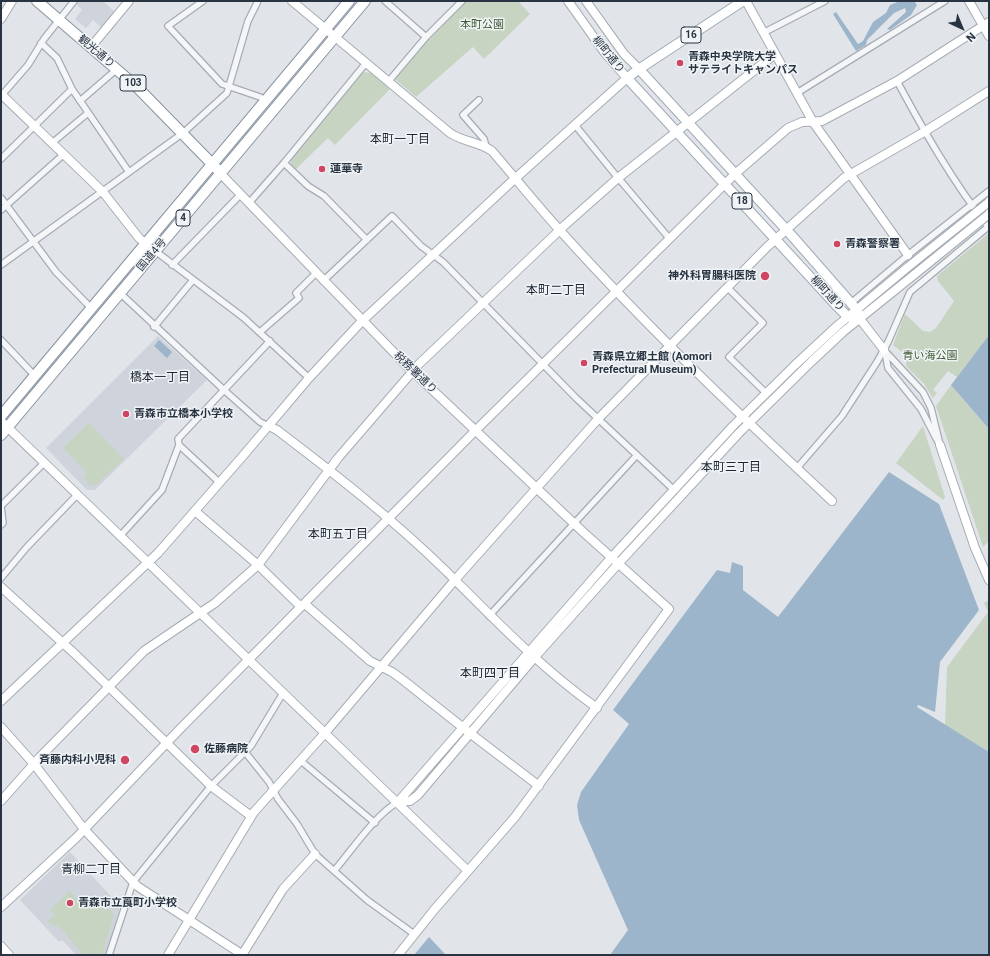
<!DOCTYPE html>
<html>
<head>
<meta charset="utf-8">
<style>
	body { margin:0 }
	#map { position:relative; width:990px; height:956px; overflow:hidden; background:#e1e5ea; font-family:Roboto,sans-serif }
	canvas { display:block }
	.frame { position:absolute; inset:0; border:2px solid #293442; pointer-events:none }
	.north { position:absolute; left:942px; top:8px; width:40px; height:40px; -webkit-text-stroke:3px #f1f4f7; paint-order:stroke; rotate:136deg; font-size:11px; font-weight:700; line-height:16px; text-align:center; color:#293442 }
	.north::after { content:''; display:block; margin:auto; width:14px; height:18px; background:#293442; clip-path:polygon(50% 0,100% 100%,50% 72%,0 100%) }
</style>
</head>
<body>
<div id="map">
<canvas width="990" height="956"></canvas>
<div class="frame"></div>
<div class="north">N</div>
</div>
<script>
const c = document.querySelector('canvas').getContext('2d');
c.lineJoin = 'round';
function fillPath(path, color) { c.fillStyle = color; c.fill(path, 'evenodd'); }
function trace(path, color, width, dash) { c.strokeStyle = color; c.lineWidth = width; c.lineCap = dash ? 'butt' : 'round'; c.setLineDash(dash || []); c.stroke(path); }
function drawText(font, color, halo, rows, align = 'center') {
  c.font = font + ' Roboto,"Noto Sans JP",sans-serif'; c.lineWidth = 3; c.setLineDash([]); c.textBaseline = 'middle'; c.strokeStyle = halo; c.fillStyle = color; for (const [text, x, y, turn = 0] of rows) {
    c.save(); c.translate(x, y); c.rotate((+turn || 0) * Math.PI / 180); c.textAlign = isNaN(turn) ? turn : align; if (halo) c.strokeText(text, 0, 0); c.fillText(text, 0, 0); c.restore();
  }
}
fillPath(new Path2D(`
	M 78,1 L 103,1 L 115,12 L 102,28 L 93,20 L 86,28 L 75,19 L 82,10 L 75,3 Z
	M 158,336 L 207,380 L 95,490 L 87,490 L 46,448 Z
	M 70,852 L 120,906 L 106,955 L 76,955 L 62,940 L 59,942 L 20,900 Z`), '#cfd4dc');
fillPath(new Path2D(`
	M 467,1 L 518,1 L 530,14 L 484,59 L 473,47 L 416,97 L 395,79 L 422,47 Z
	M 363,72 L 371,73 L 390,89 L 335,145 L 328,138 L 295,170 L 291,166 L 291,159 Z
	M 989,233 L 989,335 L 957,377 L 948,371 L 933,390 L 937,393 L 933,398 L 924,384 L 906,366 L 906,355 L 893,345 L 905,314 L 923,331 L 930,332 L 936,328 L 954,301 L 938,281 L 937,276 Z
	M 951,385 L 989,429 L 989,541 L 983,547 L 936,406 Z
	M 89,423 L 124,459 L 96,485 L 90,485 L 83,477 L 87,473 L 63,448 Z
	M 923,426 L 945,497 L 943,500 L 896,463 Z
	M 989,600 L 989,752 L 945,725 L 947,667 L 988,612 L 984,603 Z
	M 69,891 L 86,908 L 97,898 L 106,909 L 111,910 L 114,915 L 102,955 L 83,955 L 61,928 L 47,922 L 54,915 L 50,910 Z`), '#c8d4c2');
fillPath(new Path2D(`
	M 900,1 L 915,2 L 917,5 L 911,15 L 890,30 L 887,29 L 906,12 L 905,8 L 894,13 L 867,40 L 866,45 L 856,51 L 833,14 L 836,12 L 858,44 L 863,41 L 873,22 L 886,13 L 890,5 Z
	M 989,335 L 989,429 L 951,385 Z
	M 159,340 L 172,352 L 167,358 L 154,346 Z
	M 889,472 L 939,504 L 979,610 L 940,662 L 935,712 L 918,705 L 917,707 L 989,752 L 989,955 L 610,955 L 628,930 L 579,820 L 577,805 L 581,792 L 629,724 L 613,710 L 717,570 L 730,573 L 732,562 L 743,566 L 743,590 L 778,617 Z
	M 429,937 L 446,955 L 414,955 Z`), '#9cb5ca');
const street = new Path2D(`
	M 203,1 L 168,26 L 222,84 L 260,97 L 266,101
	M 385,1 L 426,37
	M 763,33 L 825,1
	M 41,43 L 57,58 L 72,89 L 129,172
	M 897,81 C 925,133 952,180 988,227
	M 388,82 L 426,37 L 462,1
	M 797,93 L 945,1
	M 2,95 L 28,65 L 44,39 L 74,1
	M 479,100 L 463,115 L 484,139 L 486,147
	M 80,101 L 117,69
	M 575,125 L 614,173 L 669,238
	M 52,143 L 88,113
	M 1,159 L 72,89
	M 284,163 L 308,186 L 324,196 L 367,240
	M 1,198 L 56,272 L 92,309
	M 249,203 L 284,163 L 366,63
	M 1,210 L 64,154
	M 146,244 L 244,318 L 309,378
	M 1,265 L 183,133 L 227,93 L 248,21 L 258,1
	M 172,265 L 241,194
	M 323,281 L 392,216 L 421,246 L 443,262 L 576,398 L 673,489
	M 727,287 L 763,323 L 729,357 L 766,393
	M 120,293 L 224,390 L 260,422 L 269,426
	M 851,303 L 908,255 L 989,191
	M 154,327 L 193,280
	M 260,332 L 299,298 L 296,293 L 316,273
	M 1,340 L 35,376
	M 884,350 L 923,392 L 931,408 L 940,445
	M 885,352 L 888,368 L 921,409 L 938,442
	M 179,445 L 220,483
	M 797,468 L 842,416 L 877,362 L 888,342 L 910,292 L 989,226
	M 1,525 L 3,523 L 1,506 L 44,463
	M 120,536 L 162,490 L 179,445 L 178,439 L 270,341
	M 1,578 L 27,547 L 77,495
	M 489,616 L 637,455
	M 245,752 L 269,782 L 278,799 L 297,824 L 315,854 L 367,900 L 414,934
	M 301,761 L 375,823
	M 334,871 C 351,851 376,814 398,802
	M 109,955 L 133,882 L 211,786 L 251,746 L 283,693`);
const secondary = new Path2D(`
	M 292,1 L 450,133 C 463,142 480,142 492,151 C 517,180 540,209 565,236 C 649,329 741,416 832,501
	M 586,1 L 624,54 L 639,69
	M 746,1 L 813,122 L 908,255
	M 969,1 L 989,36
	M 1,19 L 12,1
	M 91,47 L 129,1
	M 1,94 L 103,192 L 139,238 L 146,244
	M 221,174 L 406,365 L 582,531 L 669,609 L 515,817 L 434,910 L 398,955
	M 860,319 L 884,350
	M 1,421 L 468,871
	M 269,426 L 277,430 C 335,474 394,520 447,572 C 495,620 541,668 597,708
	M 940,445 L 975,548 L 989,580
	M 195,511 L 258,565 L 301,607
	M 1,587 L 75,654 L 211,786 L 251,816
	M 305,604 L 370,661 L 392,672 L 403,680 L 471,734 L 539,786
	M 1,701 L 158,553 L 242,457 L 309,378 L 362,321 L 508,185 L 627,78 L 605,53 L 568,1
	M 1,727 L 34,764 L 84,829 L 137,886 L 243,955
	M 1,801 L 40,757 L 144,651 L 215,603 L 258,565 L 338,458 L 419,364 L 565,225 L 618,178 L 775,54
	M 398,802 L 410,801 L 418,795 L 534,658 L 618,564 L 739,433 L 812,361 L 843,332 L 915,274
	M 398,802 L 611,558 L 733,426 L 795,365 L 837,326 L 908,267
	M 1,907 L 76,838 L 178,731 L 475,431 L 735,174 L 788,128 L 802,122 L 822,121 L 897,81 L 989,22
	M 1,946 L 9,955
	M 168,955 L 254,812 L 325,733 L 454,581 L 598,419 L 767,247 L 844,178 L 924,132 L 989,91
	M 242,955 L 283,889 L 315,854`);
const primary = new Path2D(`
	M 639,69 L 793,237 L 857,310 L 860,319 L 848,317 L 836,305 L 627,78 L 639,69 L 743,1`);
const highway = new Path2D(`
	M 37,1 L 137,87 L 217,169
	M 1,416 L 349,1
	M 1,435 L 365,1`);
trace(street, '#a6acb4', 8);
trace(secondary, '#a6acb4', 10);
trace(primary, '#a0aab6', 11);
trace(highway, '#8893a1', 12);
trace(street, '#f4f6f8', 5.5);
trace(secondary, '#fff', 8);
trace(primary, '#fff', 9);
trace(highway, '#fff', 10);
const secondaryBridge = new Path2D(`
	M 908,267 L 989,202
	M 915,274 L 989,214`);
trace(secondaryBridge, '#a6acb4', 10, []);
trace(secondaryBridge, '#fff', 8);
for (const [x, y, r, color] of [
	[680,63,4,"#cf4663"],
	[322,169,4,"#cf4663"],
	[837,244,4,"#cf4663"],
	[765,276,5,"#cf4663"],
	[584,363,4,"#cf4663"],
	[126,414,4,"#cf4663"],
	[195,749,5,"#cf4663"],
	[125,760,5,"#cf4663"],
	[70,903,4,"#cf4663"]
]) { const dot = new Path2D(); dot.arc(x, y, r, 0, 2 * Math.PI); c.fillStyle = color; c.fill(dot); trace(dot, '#f1f4f7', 1.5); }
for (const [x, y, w] of [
	[691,35,20],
	[133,83,26],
	[742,201,20],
	[183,218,14]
]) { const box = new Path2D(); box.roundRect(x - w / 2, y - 8, w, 16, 3); c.fillStyle = '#f1f4f7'; c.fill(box); trace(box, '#293442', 1); }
drawText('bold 10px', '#293442', null, [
	["16",691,35],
	["103",133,83],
	["18",742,201],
	["4",183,218]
]);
drawText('11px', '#405d36', '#f1f4f7', [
	["本町公園",482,25],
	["青い海公園",930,356]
]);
drawText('11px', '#293442', '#f1f4f7', [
	["観光通り",96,52,40],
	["柳町通り",608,55,51],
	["国道4号",152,255,-50],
	["柳町通り",827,294,47],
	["税務署通り",415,373,44]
]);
drawText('bold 11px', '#293442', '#f1f4f7', [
	["青森中央学院大学",688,57],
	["サテライトキャンパス",688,70],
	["蓮華寺",330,169],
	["青森警察署",845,244],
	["神外科胃腸科医院",756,276,"right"],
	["青森県立郷土館 (Aomori",592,357],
	["Prefectural Museum)",592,370],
	["青森市立橋本小学校",134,414],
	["佐藤病院",204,749],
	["斉藤内科小児科",116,760,"right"],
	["青森市立莨町小学校",78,903]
], 'left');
drawText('12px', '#1b2533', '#f1f4f7', [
	["本町一丁目",400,140],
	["本町二丁目",556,291],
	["橋本一丁目",160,378],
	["本町三丁目",731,468],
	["本町五丁目",338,535],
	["本町四丁目",490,674],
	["青柳二丁目",91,870]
]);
</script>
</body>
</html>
